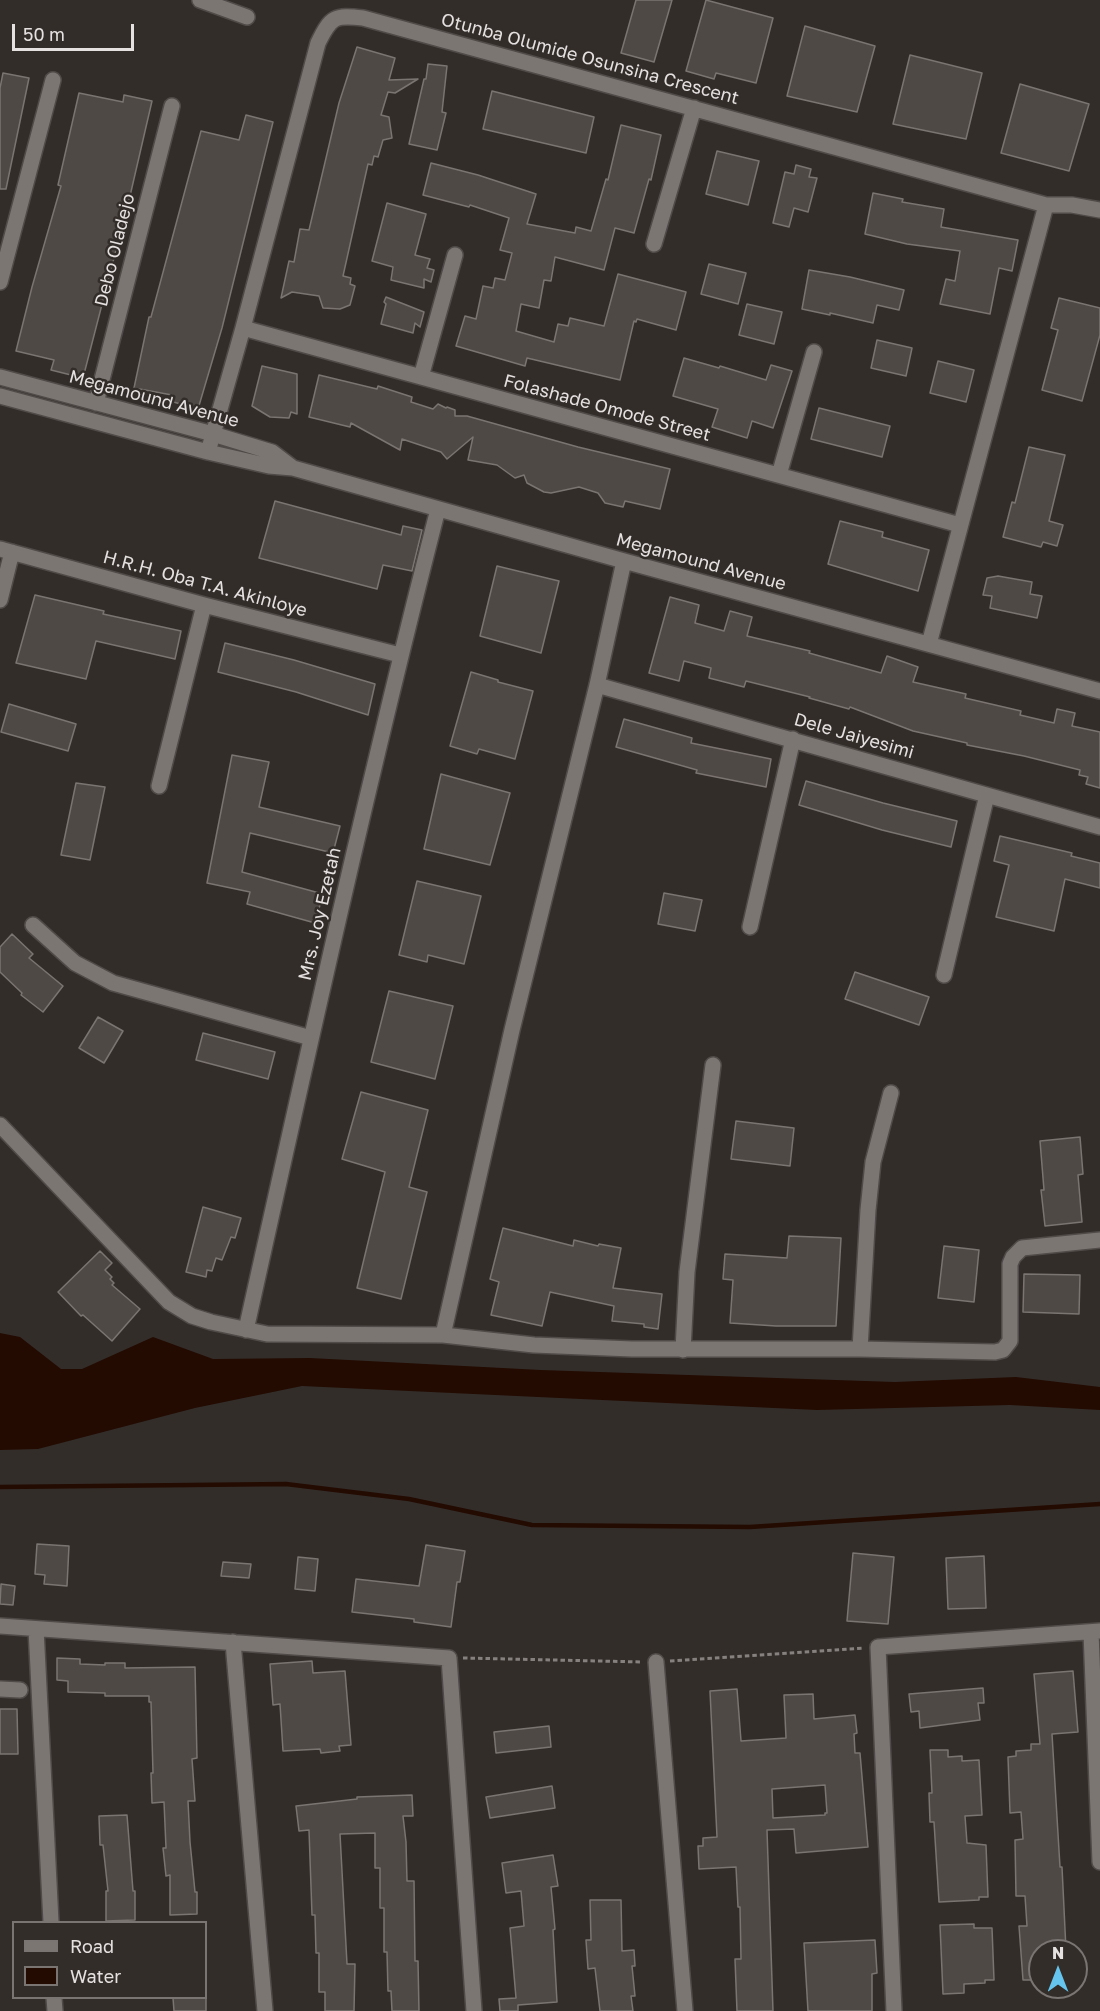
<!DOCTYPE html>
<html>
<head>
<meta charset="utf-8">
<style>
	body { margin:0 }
	#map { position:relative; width:1100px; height:2011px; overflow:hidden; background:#332d2a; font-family:"Golos Text",sans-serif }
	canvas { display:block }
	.legend { position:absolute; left:12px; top:1921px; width:195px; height:78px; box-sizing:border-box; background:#332d2a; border:2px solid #7a7573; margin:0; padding:8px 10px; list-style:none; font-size:18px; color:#e5e1e0 }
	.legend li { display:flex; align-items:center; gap:12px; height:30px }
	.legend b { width:30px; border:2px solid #7a7573 }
	.north { position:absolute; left:1028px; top:1939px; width:60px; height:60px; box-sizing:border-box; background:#332d2a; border:2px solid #7a7573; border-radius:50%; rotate:0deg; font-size:16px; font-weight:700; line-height:24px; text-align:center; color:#e5e1e0 }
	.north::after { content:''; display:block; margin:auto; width:21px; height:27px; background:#65c5ee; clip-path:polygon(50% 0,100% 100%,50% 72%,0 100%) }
	.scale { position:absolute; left:12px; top:24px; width:122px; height:27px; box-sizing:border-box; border:3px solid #e5e1e0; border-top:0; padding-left:8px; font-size:18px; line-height:21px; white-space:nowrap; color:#e5e1e0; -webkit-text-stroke:4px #332d2a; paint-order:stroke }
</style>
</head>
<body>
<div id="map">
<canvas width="1100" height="2011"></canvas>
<ul class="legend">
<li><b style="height:8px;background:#7c7673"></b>Road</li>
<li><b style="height:16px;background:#230b01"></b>Water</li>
</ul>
<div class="north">N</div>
<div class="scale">50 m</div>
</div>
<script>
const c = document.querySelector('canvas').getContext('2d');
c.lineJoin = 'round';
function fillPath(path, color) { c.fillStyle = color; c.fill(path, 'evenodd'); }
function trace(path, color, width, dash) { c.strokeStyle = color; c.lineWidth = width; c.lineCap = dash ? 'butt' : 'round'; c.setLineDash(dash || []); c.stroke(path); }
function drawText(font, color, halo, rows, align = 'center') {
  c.font = font + ' "Golos Text",sans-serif'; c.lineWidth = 5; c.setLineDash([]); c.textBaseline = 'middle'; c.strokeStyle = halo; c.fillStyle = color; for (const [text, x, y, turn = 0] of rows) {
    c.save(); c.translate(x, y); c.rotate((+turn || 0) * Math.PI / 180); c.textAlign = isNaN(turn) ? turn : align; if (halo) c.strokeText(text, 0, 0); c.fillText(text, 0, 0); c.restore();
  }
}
fillPath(new Path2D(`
	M 0,1333 L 20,1337 L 61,1369 L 82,1369 L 153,1337 L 213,1359 L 310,1358 L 541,1370 L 895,1382 L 1016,1377 L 1100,1387 L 1100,1410 L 1010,1405 L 817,1410 L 302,1386 L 195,1408 L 38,1449 L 0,1450 Z`), '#230b01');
trace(new Path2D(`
	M 0,1487 L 286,1484 L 409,1499 L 532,1525 L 750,1527 L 1100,1504`), '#230b01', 4.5);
const building = new Path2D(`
	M 636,0 L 672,0 L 654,62 L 621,53 Z
	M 706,0 L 773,18 L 756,83 L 716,73 L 714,79 L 686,71 Z
	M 805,26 L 875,46 L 857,112 L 787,96 Z
	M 357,47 L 395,58 L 389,80 L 418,79 L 395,93 L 388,92 L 381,115 L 389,117 L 392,138 L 383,140 L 378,157 L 374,156 L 372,165 L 368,164 L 343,276 L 351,278 L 350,284 L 355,286 L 350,305 L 340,309 L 323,308 L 319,296 L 292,292 L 281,298 L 289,261 L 294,262 L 300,229 L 309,230 L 339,103 Z
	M 910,55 L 982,73 L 966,139 L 893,124 Z
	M 428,64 L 447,66 L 442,112 L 446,113 L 437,150 L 409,144 L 424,79 L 426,79 Z
	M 3,73 L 29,78 L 6,189 L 0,189 L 0,88 Z
	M 1020,84 L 1089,104 L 1069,171 L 1001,153 Z
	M 492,91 L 594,117 L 586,153 L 483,129 Z
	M 79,93 L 123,102 L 124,95 L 152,101 L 130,196 L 83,378 L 51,370 L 54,360 L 16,351 L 32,287 L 61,186 L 58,185 Z
	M 246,115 L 273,122 L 222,328 L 198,409 L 170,401 L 172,395 L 134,388 L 149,317 L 151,317 L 201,131 L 239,140 Z
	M 621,125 L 661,135 L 651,180 L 649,179 L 634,233 L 615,228 L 604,270 L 555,257 L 551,281 L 544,280 L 539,308 L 521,304 L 516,331 L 554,342 L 558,324 L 568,326 L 570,318 L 604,326 L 618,274 L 686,292 L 676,330 L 637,319 L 636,322 L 634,321 L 620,380 L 527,358 L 525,366 L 456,346 L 465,316 L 476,319 L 483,286 L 493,288 L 495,278 L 505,280 L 512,253 L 500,250 L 509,218 L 470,205 L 469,207 L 423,195 L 431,163 L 478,175 L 536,194 L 527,224 L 575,233 L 576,227 L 591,231 L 606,179 L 608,180 Z
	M 717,151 L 759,161 L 748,205 L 706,194 Z
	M 796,165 L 811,169 L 809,177 L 817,178 L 808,212 L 794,208 L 789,227 L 773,223 L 785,172 L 794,174 Z
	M 873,193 L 903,199 L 902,202 L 944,209 L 941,227 L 1018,240 L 1012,271 L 999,268 L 990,314 L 940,304 L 946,279 L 955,281 L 960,251 L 907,244 L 865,234 Z
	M 387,203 L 426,214 L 415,255 L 430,259 L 427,268 L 434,270 L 431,282 L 424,279 L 424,288 L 391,280 L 393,267 L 372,261 Z
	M 709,264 L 746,273 L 738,304 L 701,294 Z
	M 809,270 L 850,277 L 904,290 L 899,310 L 877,305 L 873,323 L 830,313 L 830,315 L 802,309 Z
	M 386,297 L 424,312 L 420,327 L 415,323 L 413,333 L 381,324 L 386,304 L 384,302 Z
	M 1059,298 L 1100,308 L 1100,335 L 1082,401 L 1042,390 L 1058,330 L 1051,328 Z
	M 747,304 L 782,312 L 774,344 L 739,335 Z
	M 877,340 L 912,348 L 906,376 L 871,368 Z
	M 684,358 L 719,368 L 720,366 L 766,380 L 771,365 L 792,371 L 773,428 L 752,421 L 747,438 L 712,427 L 718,409 L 673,396 Z
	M 938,361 L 974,370 L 966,402 L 930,393 Z
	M 262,366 L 297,374 L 297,414 L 291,412 L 289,418 L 270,417 L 252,406 Z
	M 319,375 L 377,389 L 378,386 L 412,397 L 411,402 L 433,409 L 438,404 L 446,408 L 447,407 L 455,410 L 455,416 L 467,416 L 578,447 L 670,469 L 660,509 L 625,501 L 623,507 L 605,503 L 598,493 L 579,487 L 551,493 L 544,492 L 527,483 L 524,475 L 515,478 L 497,465 L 468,460 L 473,437 L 447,459 L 441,452 L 402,439 L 400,450 L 351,423 L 350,427 L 309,417 Z
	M 819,408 L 890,426 L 882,457 L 811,439 Z
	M 1029,447 L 1065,455 L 1049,521 L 1063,525 L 1057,546 L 1043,542 L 1041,547 L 1003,537 L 1012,502 L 1015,503 Z
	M 275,501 L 401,535 L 403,526 L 422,530 L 412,571 L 383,565 L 377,589 L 259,558 Z
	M 840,521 L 883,532 L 882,537 L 929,550 L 918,591 L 828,564 Z
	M 497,566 L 559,581 L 541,653 L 480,636 Z
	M 998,576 L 1032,582 L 1030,594 L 1042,596 L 1037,618 L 990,608 L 992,596 L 983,595 L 987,578 Z
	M 35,595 L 104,611 L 103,614 L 181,631 L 175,659 L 96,641 L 86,679 L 16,663 Z
	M 670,597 L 699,605 L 695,623 L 724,631 L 730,611 L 752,617 L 747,636 L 810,651 L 809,653 L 881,673 L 887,656 L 918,667 L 913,682 L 966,694 L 965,698 L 1021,711 L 1020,715 L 1054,723 L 1057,709 L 1075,713 L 1072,726 L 1100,732 L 1100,788 L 1086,784 L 1088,777 L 1079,775 L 1080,770 L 1024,756 L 967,745 L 967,743 L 913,731 L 850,707 L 849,709 L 809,698 L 810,697 L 746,681 L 744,687 L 709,678 L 711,668 L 684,661 L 679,681 L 649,673 Z
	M 225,643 L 294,660 L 375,684 L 368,715 L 296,692 L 218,672 Z
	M 471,672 L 498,680 L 498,682 L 533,691 L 515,759 L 479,749 L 477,754 L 450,746 Z
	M 9,704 L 76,724 L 68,751 L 1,732 Z
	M 624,719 L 692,738 L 691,743 L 771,759 L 766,787 L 696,773 L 697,770 L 616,747 Z
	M 232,755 L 269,762 L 259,807 L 340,826 L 333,853 L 250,833 L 242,872 L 323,894 L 315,923 L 247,904 L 250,892 L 207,883 Z
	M 441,774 L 510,793 L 490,865 L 424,849 Z
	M 806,781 L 883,803 L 957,821 L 951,847 L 882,830 L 799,805 Z
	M 76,783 L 105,787 L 90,860 L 61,855 Z
	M 1000,836 L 1072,853 L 1071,856 L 1100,863 L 1100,888 L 1065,879 L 1054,931 L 996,917 L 1009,865 L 994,861 Z
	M 417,881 L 481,896 L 464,964 L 428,955 L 427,962 L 399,955 Z
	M 664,893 L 702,900 L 695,931 L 658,924 Z
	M 12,934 L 33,954 L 29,958 L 63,986 L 43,1012 L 21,995 L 22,993 L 0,972 L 0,947 Z
	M 855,972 L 929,997 L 919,1025 L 845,999 Z
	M 389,991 L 453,1006 L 435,1079 L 371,1062 Z
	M 98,1017 L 123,1031 L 104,1063 L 79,1048 Z
	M 203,1033 L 275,1052 L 268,1079 L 196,1060 Z
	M 361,1092 L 428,1110 L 409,1187 L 427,1192 L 401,1299 L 357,1288 L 385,1172 L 342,1159 Z
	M 736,1121 L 794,1128 L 790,1166 L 731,1159 Z
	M 1080,1137 L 1083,1174 L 1078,1175 L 1082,1222 L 1045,1226 L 1041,1190 L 1044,1190 L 1040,1141 Z
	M 203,1207 L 241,1218 L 235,1238 L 231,1237 L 222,1260 L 216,1258 L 212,1271 L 207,1270 L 206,1277 L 186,1272 Z
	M 503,1228 L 573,1246 L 574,1240 L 598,1246 L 599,1244 L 621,1248 L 613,1288 L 662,1294 L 658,1329 L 644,1327 L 644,1324 L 612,1321 L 614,1306 L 550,1292 L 542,1326 L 491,1315 L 499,1282 L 490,1279 Z
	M 789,1236 L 841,1238 L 836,1326 L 776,1326 L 730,1323 L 733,1280 L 723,1279 L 725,1254 L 787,1258 Z
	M 944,1246 L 979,1250 L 974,1302 L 938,1298 Z
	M 100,1251 L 112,1263 L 105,1270 L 112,1277 L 110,1279 L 114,1283 L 112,1285 L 140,1309 L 112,1341 L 83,1315 L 81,1316 L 58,1292 Z
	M 1024,1274 L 1080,1275 L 1079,1314 L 1023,1312 Z
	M 37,1544 L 69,1546 L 67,1586 L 44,1584 L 45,1575 L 35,1574 Z
	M 426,1545 L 465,1551 L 460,1582 L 457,1582 L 451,1627 L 414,1622 L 414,1619 L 352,1612 L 356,1579 L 419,1586 Z
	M 853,1553 L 894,1557 L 888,1624 L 847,1621 Z
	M 984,1556 L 986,1608 L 948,1609 L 946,1558 Z
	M 298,1557 L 318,1559 L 315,1591 L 295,1589 Z
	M 223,1562 L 251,1564 L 249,1578 L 221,1576 Z
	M 1,1584 L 15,1586 L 13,1605 L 0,1604 Z
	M 57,1658 L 80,1659 L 80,1664 L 105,1665 L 105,1663 L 125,1663 L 125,1668 L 195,1667 L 197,1758 L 192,1759 L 195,1801 L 188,1801 L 190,1842 L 195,1892 L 197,1892 L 197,1914 L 170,1915 L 170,1875 L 166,1876 L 163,1848 L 166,1848 L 164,1802 L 152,1803 L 151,1773 L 153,1773 L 151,1702 L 149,1702 L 149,1696 L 105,1696 L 105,1693 L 68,1692 L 68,1681 L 57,1680 Z
	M 312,1661 L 313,1673 L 345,1671 L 351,1745 L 339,1746 L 340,1751 L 321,1753 L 320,1749 L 283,1751 L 280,1704 L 273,1705 L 270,1664 Z
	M 1073,1671 L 1078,1732 L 1052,1734 L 1060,1867 L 1062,1867 L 1066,1950 L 1040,1951 L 1040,1980 L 1023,1980 L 1019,1926 L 1027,1926 L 1025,1896 L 1016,1896 L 1015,1840 L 1023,1839 L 1021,1812 L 1010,1813 L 1008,1757 L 1016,1756 L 1016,1751 L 1031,1750 L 1031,1744 L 1040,1744 L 1034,1674 Z
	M 983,1688 L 984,1703 L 978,1703 L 980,1720 L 920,1728 L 919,1711 L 911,1712 L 909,1694 Z
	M 737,1689 L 741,1741 L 786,1738 L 784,1695 L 813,1694 L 814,1719 L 855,1715 L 857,1733 L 854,1734 L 855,1753 L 860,1753 L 868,1847 L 796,1853 L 794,1829 L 767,1830 L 773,2011 L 737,2011 L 735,1959 L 741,1959 L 740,1907 L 738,1907 L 736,1867 L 699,1869 L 698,1846 L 703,1846 L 703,1838 L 717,1837 L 710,1691 ZM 825,1785 L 827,1813 L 825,1813 L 825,1815 L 773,1818 L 772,1789 Z
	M 0,1709 L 17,1709 L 18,1754 L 0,1754 Z
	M 549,1726 L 551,1747 L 496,1753 L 494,1732 Z
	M 930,1750 L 948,1750 L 948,1757 L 962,1756 L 962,1761 L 979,1760 L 982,1815 L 965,1816 L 967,1843 L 986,1845 L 988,1897 L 979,1897 L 979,1900 L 939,1902 L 934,1822 L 930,1822 L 929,1793 L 932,1793 Z
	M 552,1786 L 555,1808 L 490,1818 L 486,1797 Z
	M 412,1795 L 413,1816 L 403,1816 L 406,1842 L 407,1881 L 414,1881 L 415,1961 L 418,1961 L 419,2011 L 392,2011 L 391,1991 L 388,1991 L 387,1952 L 384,1952 L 384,1908 L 380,1908 L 380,1868 L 375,1868 L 375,1833 L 340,1834 L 347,1964 L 355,1964 L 354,2011 L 325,2011 L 325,1992 L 319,1992 L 319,1953 L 316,1953 L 315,1915 L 312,1915 L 309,1830 L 299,1831 L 296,1806 L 357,1799 L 357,1797 Z
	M 127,1815 L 133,1891 L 135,1891 L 135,1920 L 106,1921 L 106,1891 L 108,1891 L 103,1845 L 100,1845 L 99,1816 Z
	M 553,1855 L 558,1886 L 551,1887 L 555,1929 L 553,1930 L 557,2002 L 518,2005 L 518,2011 L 500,2011 L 499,1999 L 516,1998 L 510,1928 L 524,1926 L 521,1891 L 506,1893 L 502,1863 Z
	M 590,1900 L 621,1900 L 622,1951 L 634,1950 L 635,1966 L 632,1966 L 635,1996 L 631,1996 L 633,2011 L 600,2011 L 595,1968 L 588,1969 L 586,1940 L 591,1940 Z
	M 974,1924 L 974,1928 L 992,1928 L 994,1980 L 985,1980 L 985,1983 L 964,1984 L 964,1993 L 943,1994 L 940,1925 Z
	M 875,1940 L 877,1973 L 872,1974 L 872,2011 L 808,2011 L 804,1943 Z
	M 173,1998 L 206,1998 L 206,2011 L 174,2011 Z`);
fillPath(building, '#4f4946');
trace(building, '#7b7571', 1.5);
const minor = new Path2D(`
	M 200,0 L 247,17
	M 654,244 L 694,108
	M 0,282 L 53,80
	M 243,328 L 960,525
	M 0,377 L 213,434 L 272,452 L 293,468
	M 421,377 L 455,255
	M 0,396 L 208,452 L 269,466 L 293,468 L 624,561 L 1100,691
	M 96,403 L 172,106
	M 208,452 L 243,328 L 318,43 C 331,16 335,15 363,18 L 1046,205 L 1072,205 L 1100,210
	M 779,475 L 814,352
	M 0,549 L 204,605 L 400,655
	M 0,600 L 12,552
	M 929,644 L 1046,205
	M 597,685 L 1100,827
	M 159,786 L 204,605
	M 33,925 L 75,963 L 113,983 L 311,1038
	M 750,927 L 793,739
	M 944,975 L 987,795
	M 0,1125 L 169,1302 L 192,1316 L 211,1322 L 267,1334 L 443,1335 L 534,1345 L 632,1349 L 860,1349 L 995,1352 L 1003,1350 L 1010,1341 L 1010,1264 L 1013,1257 L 1022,1248 L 1100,1240
	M 246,1330 C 307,1056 368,781 438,509
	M 443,1335 L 512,1030 L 597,685 L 624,561
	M 860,1349 L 868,1210 L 873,1162 L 891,1093
	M 683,1350 L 687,1272 L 713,1065
	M 0,1626 L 449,1658 L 474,2011
	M 36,1629 L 51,1922
	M 1091,1632 L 1100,1862
	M 233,1642 L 265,2011
	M 656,1662 L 685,2011
	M 0,1689 L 20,1690
	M 54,1998 L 55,2011
	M 894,2011 L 878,1647 L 1100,1631`);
trace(minor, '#504b48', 18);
trace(new Path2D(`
	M 463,1658 L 642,1662
	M 670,1661 L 864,1648`), '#86817f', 3, [4.5, 3]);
trace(minor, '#7c7673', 15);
drawText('18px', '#e5e1e0', '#332d2a', [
	["Otunba Olumide Osunsina Crescent",590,59,15],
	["Debo Oladejo",115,250,-76],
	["Megamound Avenue",154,399,15],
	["Folashade Omode Street",607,408,15],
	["Megamound Avenue",701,562,15],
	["H.R.H. Oba T.A. Akinloye",205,584,15],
	["Dele Jaiyesimi",854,736,16],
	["Mrs. Joy Ezetah",320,914,-77]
]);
</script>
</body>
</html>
